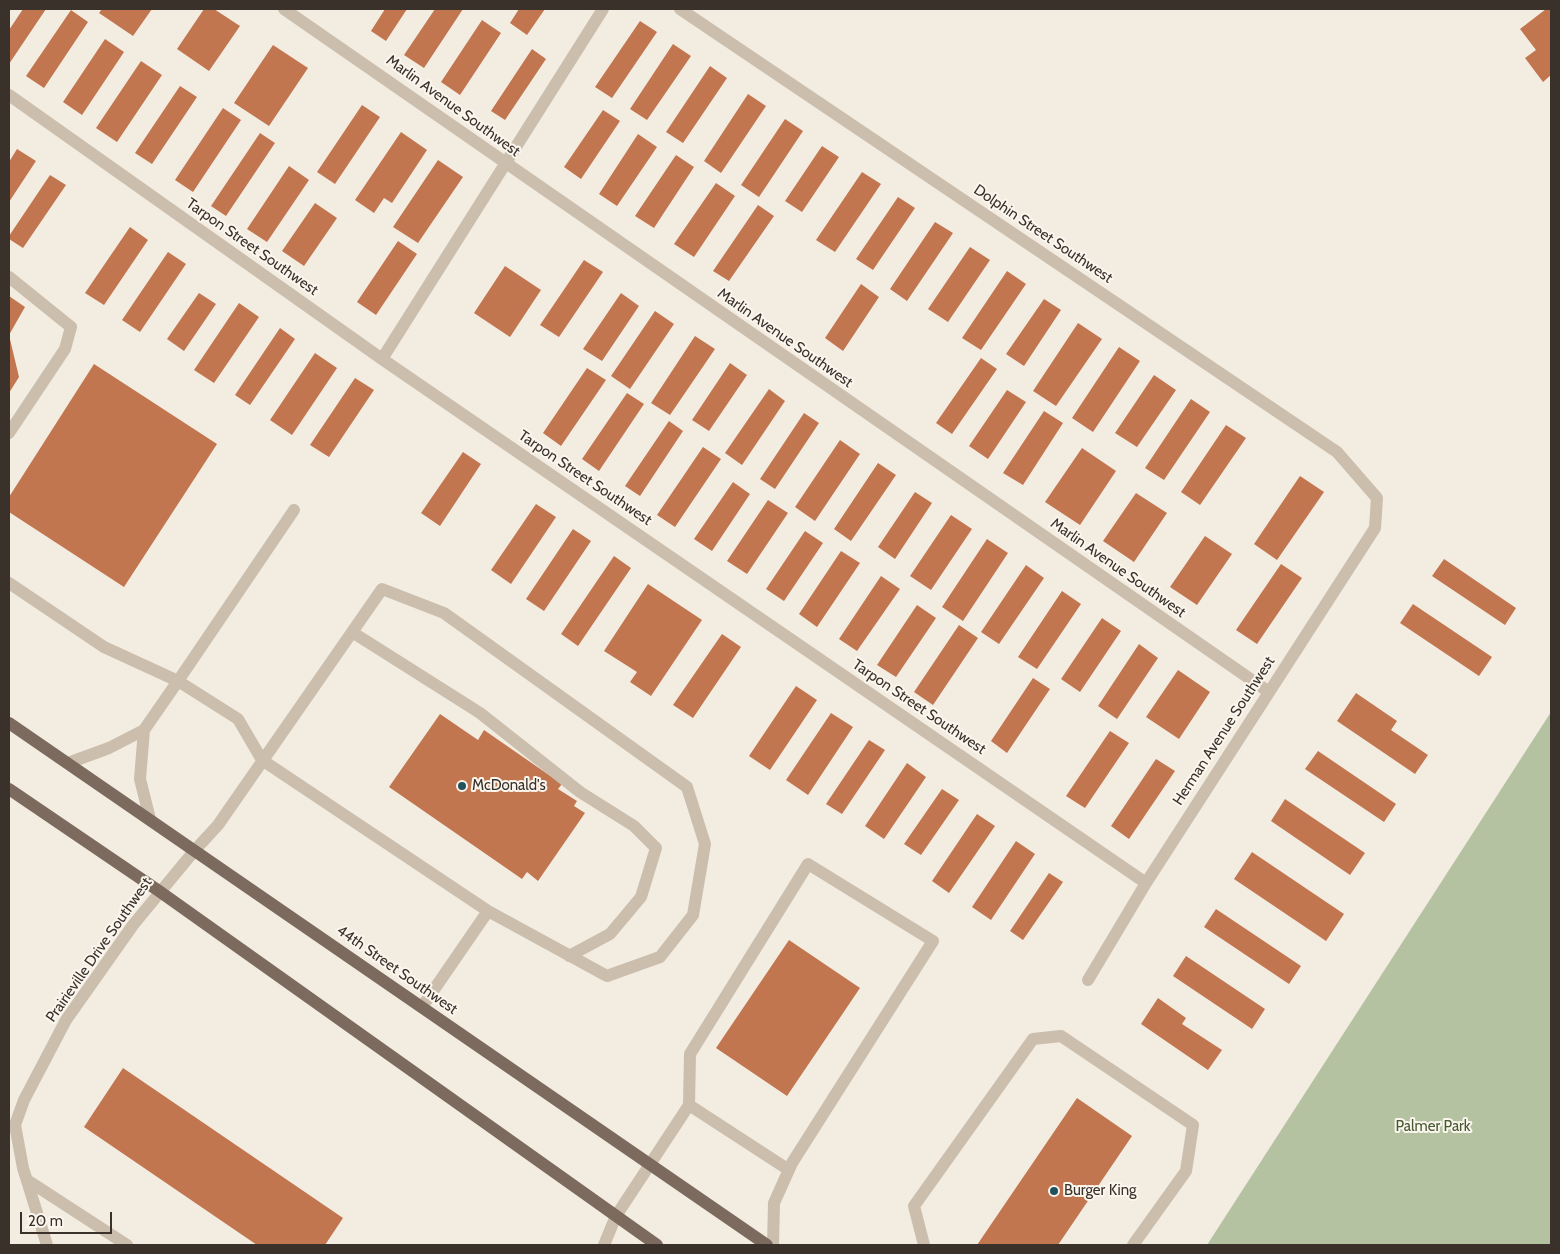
<!DOCTYPE html>
<html>
<head>
<meta charset="utf-8">
<style>
	body { margin:0 }
	#map { position:relative; width:1560px; height:1254px; overflow:hidden; background:#f3ece1; font-family:Cabin,sans-serif }
	canvas { display:block }
	.frame { position:absolute; inset:0; border:10px solid #3a312b; pointer-events:none }
	.scale { position:absolute; left:20px; top:1212px; width:92px; height:22px; box-sizing:border-box; border:2px solid #3a312b; border-top:0; padding-left:6px; font-size:15px; line-height:18px; white-space:nowrap; color:#3a312b; -webkit-text-stroke:4px #faf6ee; paint-order:stroke }
</style>
</head>
<body>
<div id="map">
<canvas width="1560" height="1254"></canvas>
<div class="frame"></div>
<div class="scale">20 m</div>
</div>
<script>
const c = document.querySelector('canvas').getContext('2d');
c.lineJoin = 'round';
function fillPath(path, color) { c.fillStyle = color; c.fill(path, 'evenodd'); }
function trace(path, color, width, dash) { c.strokeStyle = color; c.lineWidth = width; c.lineCap = dash ? 'butt' : 'round'; c.setLineDash(dash || []); c.stroke(path); }
function drawText(font, color, halo, rows, align = 'center') {
  c.font = font + ' Cabin,sans-serif'; c.lineWidth = 4; c.setLineDash([]); c.textBaseline = 'middle'; c.strokeStyle = halo; c.fillStyle = color; for (const [text, x, y, turn = 0] of rows) {
    c.save(); c.translate(x, y); c.rotate((+turn || 0) * Math.PI / 180); c.textAlign = isNaN(turn) ? turn : align; if (halo) c.strokeText(text, 0, 0); c.fillText(text, 0, 0); c.restore();
  }
}
fillPath(new Path2D(`
	M 1551,712 L 1551,1245 L 1207,1245 Z`), '#b4c2a1');
fillPath(new Path2D(`
	M 23,9 L 46,9 L 9,64 L 9,30 Z
	M 102,9 L 152,9 L 133,36 L 99,13 Z
	M 204,9 L 214,9 L 240,26 L 209,71 L 177,49 Z
	M 385,9 L 407,9 L 386,41 L 371,31 Z
	M 435,9 L 463,9 L 424,68 L 404,55 Z
	M 519,9 L 545,9 L 527,35 L 510,23 Z
	M 1546,9 L 1551,9 L 1551,75 L 1543,82 L 1525,58 L 1536,50 L 1520,29 Z
	M 71,10 L 88,22 L 44,88 L 26,76 Z
	M 482,20 L 501,33 L 460,95 L 441,82 Z
	M 640,21 L 657,32 L 612,98 L 595,87 Z
	M 105,39 L 124,52 L 82,115 L 63,102 Z
	M 673,44 L 691,56 L 647,120 L 630,109 Z
	M 273,45 L 308,68 L 269,126 L 234,103 Z
	M 532,49 L 546,59 L 505,120 L 491,111 Z
	M 141,61 L 162,75 L 117,142 L 96,128 Z
	M 710,66 L 727,78 L 683,143 L 666,132 Z
	M 180,86 L 197,97 L 152,164 L 135,153 Z
	M 748,94 L 766,106 L 721,173 L 704,161 Z
	M 362,105 L 380,117 L 335,184 L 317,172 Z
	M 223,108 L 241,120 L 193,192 L 175,180 Z
	M 603,110 L 620,121 L 581,179 L 564,167 Z
	M 785,119 L 803,131 L 759,197 L 741,185 Z
	M 401,132 L 427,150 L 392,203 L 384,198 L 374,213 L 355,200 Z
	M 260,133 L 275,143 L 226,216 L 211,206 Z
	M 638,134 L 657,147 L 617,206 L 599,194 Z
	M 822,146 L 839,157 L 802,212 L 785,201 Z
	M 17,149 L 36,161 L 9,202 L 9,162 Z
	M 676,155 L 694,167 L 654,228 L 635,216 Z
	M 438,160 L 463,177 L 418,243 L 393,227 Z
	M 289,166 L 309,180 L 267,242 L 247,229 Z
	M 862,172 L 881,184 L 835,252 L 816,240 Z
	M 50,175 L 66,185 L 23,248 L 9,239 L 9,236 Z
	M 716,183 L 735,196 L 694,257 L 674,244 Z
	M 898,197 L 915,208 L 873,270 L 856,259 Z
	M 315,203 L 337,218 L 304,266 L 282,251 Z
	M 758,205 L 774,216 L 729,281 L 713,271 Z
	M 935,222 L 953,233 L 907,301 L 890,289 Z
	M 130,227 L 148,240 L 104,305 L 85,293 Z
	M 398,241 L 417,254 L 376,315 L 357,302 Z
	M 970,247 L 990,260 L 948,322 L 928,309 Z
	M 168,252 L 186,264 L 140,332 L 122,320 Z
	M 584,260 L 603,272 L 559,337 L 540,325 Z
	M 505,266 L 541,290 L 510,337 L 474,313 Z
	M 1007,271 L 1026,284 L 981,350 L 962,338 Z
	M 861,284 L 879,297 L 843,351 L 825,338 Z
	M 199,293 L 216,304 L 184,351 L 167,339 Z
	M 621,293 L 639,306 L 602,361 L 583,349 Z
	M 9,296 L 25,307 L 9,335 Z
	M 1044,299 L 1061,310 L 1024,366 L 1006,354 Z
	M 239,303 L 259,317 L 214,383 L 194,370 Z
	M 655,311 L 674,324 L 630,389 L 611,376 Z
	M 1078,323 L 1102,339 L 1056,406 L 1033,391 Z
	M 280,328 L 295,339 L 250,405 L 235,395 Z
	M 9,335 L 19,377 L 9,393 Z
	M 695,336 L 715,349 L 670,415 L 651,403 Z
	M 1119,347 L 1140,361 L 1093,432 L 1072,418 Z
	M 315,353 L 337,368 L 292,435 L 270,420 Z
	M 981,358 L 997,369 L 952,434 L 936,423 Z
	M 730,363 L 747,375 L 709,431 L 692,420 Z
	M 94,364 L 217,444 L 124,587 L 9,512 L 9,497 Z
	M 587,368 L 606,380 L 561,446 L 543,433 Z
	M 1154,375 L 1176,390 L 1137,447 L 1115,433 Z
	M 355,378 L 374,390 L 329,457 L 310,445 Z
	M 769,389 L 785,401 L 742,465 L 725,453 Z
	M 1007,390 L 1026,402 L 988,459 L 969,446 Z
	M 627,393 L 644,404 L 599,471 L 582,459 Z
	M 1191,399 L 1210,412 L 1164,480 L 1145,468 Z
	M 1044,411 L 1063,423 L 1023,485 L 1003,473 Z
	M 804,413 L 819,423 L 775,489 L 760,479 Z
	M 669,421 L 683,431 L 640,496 L 625,486 Z
	M 1226,425 L 1246,438 L 1200,505 L 1181,492 Z
	M 840,440 L 860,454 L 815,521 L 795,507 Z
	M 703,447 L 721,459 L 675,527 L 657,515 Z
	M 1082,448 L 1116,471 L 1080,525 L 1045,502 Z
	M 463,452 L 481,464 L 440,526 L 421,513 Z
	M 878,463 L 896,475 L 851,541 L 834,529 Z
	M 1300,476 L 1324,492 L 1277,560 L 1254,544 Z
	M 733,482 L 750,494 L 712,551 L 694,539 Z
	M 915,492 L 932,503 L 895,559 L 878,547 Z
	M 1136,493 L 1167,513 L 1134,562 L 1103,541 Z
	M 768,500 L 788,513 L 747,574 L 727,561 Z
	M 536,504 L 556,517 L 511,584 L 491,570 Z
	M 951,515 L 972,529 L 931,590 L 910,576 Z
	M 573,529 L 591,541 L 544,611 L 526,599 Z
	M 805,531 L 823,543 L 784,601 L 766,589 Z
	M 1205,536 L 1232,554 L 1197,605 L 1170,587 Z
	M 987,539 L 1008,553 L 963,621 L 942,607 Z
	M 841,551 L 860,563 L 817,627 L 799,614 Z
	M 614,556 L 631,568 L 578,646 L 561,634 Z
	M 1444,559 L 1516,608 L 1505,625 L 1432,576 Z
	M 1281,564 L 1302,578 L 1257,644 L 1236,630 Z
	M 1026,565 L 1044,578 L 999,644 L 981,632 Z
	M 881,576 L 900,589 L 857,651 L 839,639 Z
	M 648,584 L 702,620 L 651,696 L 630,682 L 637,672 L 604,651 Z
	M 1062,591 L 1081,604 L 1037,669 L 1018,657 Z
	M 1413,604 L 1492,657 L 1479,676 L 1400,623 Z
	M 917,605 L 936,618 L 896,677 L 877,665 Z
	M 1102,618 L 1121,631 L 1080,692 L 1061,679 Z
	M 959,625 L 978,638 L 933,705 L 914,692 Z
	M 722,634 L 741,647 L 693,718 L 673,705 Z
	M 1139,644 L 1158,658 L 1117,719 L 1098,706 Z
	M 1178,670 L 1210,692 L 1179,739 L 1146,717 Z
	M 1033,678 L 1050,689 L 1007,753 L 991,741 Z
	M 796,686 L 817,700 L 770,770 L 749,756 Z
	M 1356,693 L 1397,721 L 1391,730 L 1428,755 L 1415,774 L 1337,721 Z
	M 831,713 L 853,727 L 808,795 L 786,780 Z
	M 440,714 L 478,740 L 484,730 L 562,784 L 558,789 L 577,801 L 574,806 L 585,813 L 538,881 L 527,872 L 522,879 L 389,787 Z
	M 1110,731 L 1129,743 L 1085,808 L 1066,796 Z
	M 869,740 L 885,750 L 842,814 L 826,804 Z
	M 1318,751 L 1396,804 L 1384,822 L 1305,769 Z
	M 1156,759 L 1175,771 L 1129,839 L 1111,826 Z
	M 907,763 L 926,777 L 884,839 L 865,826 Z
	M 942,789 L 959,800 L 921,855 L 904,844 Z
	M 1285,799 L 1365,853 L 1350,875 L 1271,821 Z
	M 977,814 L 995,826 L 949,893 L 932,881 Z
	M 1016,841 L 1035,854 L 991,920 L 972,907 Z
	M 1252,852 L 1344,914 L 1326,941 L 1234,879 Z
	M 1049,873 L 1063,882 L 1023,940 L 1010,931 Z
	M 1216,909 L 1301,966 L 1289,984 L 1204,927 Z
	M 789,940 L 860,988 L 787,1096 L 716,1048 Z
	M 1186,956 L 1265,1009 L 1252,1029 L 1173,976 Z
	M 1158,998 L 1186,1018 L 1182,1024 L 1222,1050 L 1208,1070 L 1141,1024 Z
	M 123,1068 L 343,1218 L 325,1245 L 257,1245 L 84,1127 Z
	M 1077,1098 L 1132,1136 L 1058,1245 L 977,1245 Z`), '#c27650');
trace(new Path2D(`
	M 9,277 L 71,327 L 65,349 L 9,433
	M 9,583 L 104,647 L 178,681 L 144,730 L 109,748 L 68,763
	M 352,632 L 480,713 L 580,792 L 634,826 L 656,848 L 641,897 L 610,934 L 569,956
	M 144,730 L 140,779 L 150,819
	M 195,850 L 218,825 L 382,589 L 444,613 L 687,787 L 705,844 L 693,915 L 660,957 L 607,976 L 488,911 L 262,760 L 238,719 L 178,681 L 294,510
	M 422,1007 L 488,911
	M 689,1105 L 789,1170
	M 27,1180 L 127,1245
	M 604,1245 L 616,1216 L 689,1105 L 690,1054 L 808,864 L 933,941 L 792,1163 L 774,1203 L 773,1245
	M 924,1245 L 914,1206 L 1033,1039 L 1061,1036 L 1193,1125 L 1186,1171 L 1133,1245`), '#cbbead', 12);
trace(new Path2D(`
	M 284,9 L 1269,692
	M 680,9 L 1337,452 L 1377,498 L 1375,528 L 1146,883 L 1088,980
	M 9,95 L 382,359 L 1146,883
	M 382,359 L 603,9
	M 47,1245 L 23,1168 L 15,1125 L 24,1100 L 66,1020 L 133,925 L 195,850`), '#cbbead', 12);
trace(new Path2D(`
	M 9,723 L 767,1245
	M 9,789 L 159,891 L 657,1245`), '#7b6a5d', 12);
for (const [x, y, r, color] of [
	[462,786,5,"#22525b"],
	[1054,1191,5,"#22525b"]
]) { const dot = new Path2D(); dot.arc(x, y, r, 0, 2 * Math.PI); c.fillStyle = color; c.fill(dot); trace(dot, '#faf6ee', 2); }
drawText('15px', '#3a312b', '#faf6ee', [
	["Marlin Avenue Southwest",453,106,36],
	["Dolphin Street Southwest",1043,234,34],
	["Tarpon Street Southwest",252,247,35],
	["Marlin Avenue Southwest",785,338,35],
	["Tarpon Street Southwest",585,478,34],
	["Marlin Avenue Southwest",1118,568,35],
	["Tarpon Street Southwest",919,707,34],
	["Herman Avenue Southwest",1224,731,-57],
	["Prairieville Drive Southwest",99,950,-55],
	["44th Street Southwest",397,970,35]
]);
drawText('15px', '#3a312b', '#faf6ee', [
	["McDonald's",472,786],
	["Burger King",1064,1191]
], 'left');
drawText('15px', '#465830', '#faf6ee', [
	["Palmer Park",1433,1127]
]);
</script>
</body>
</html>
